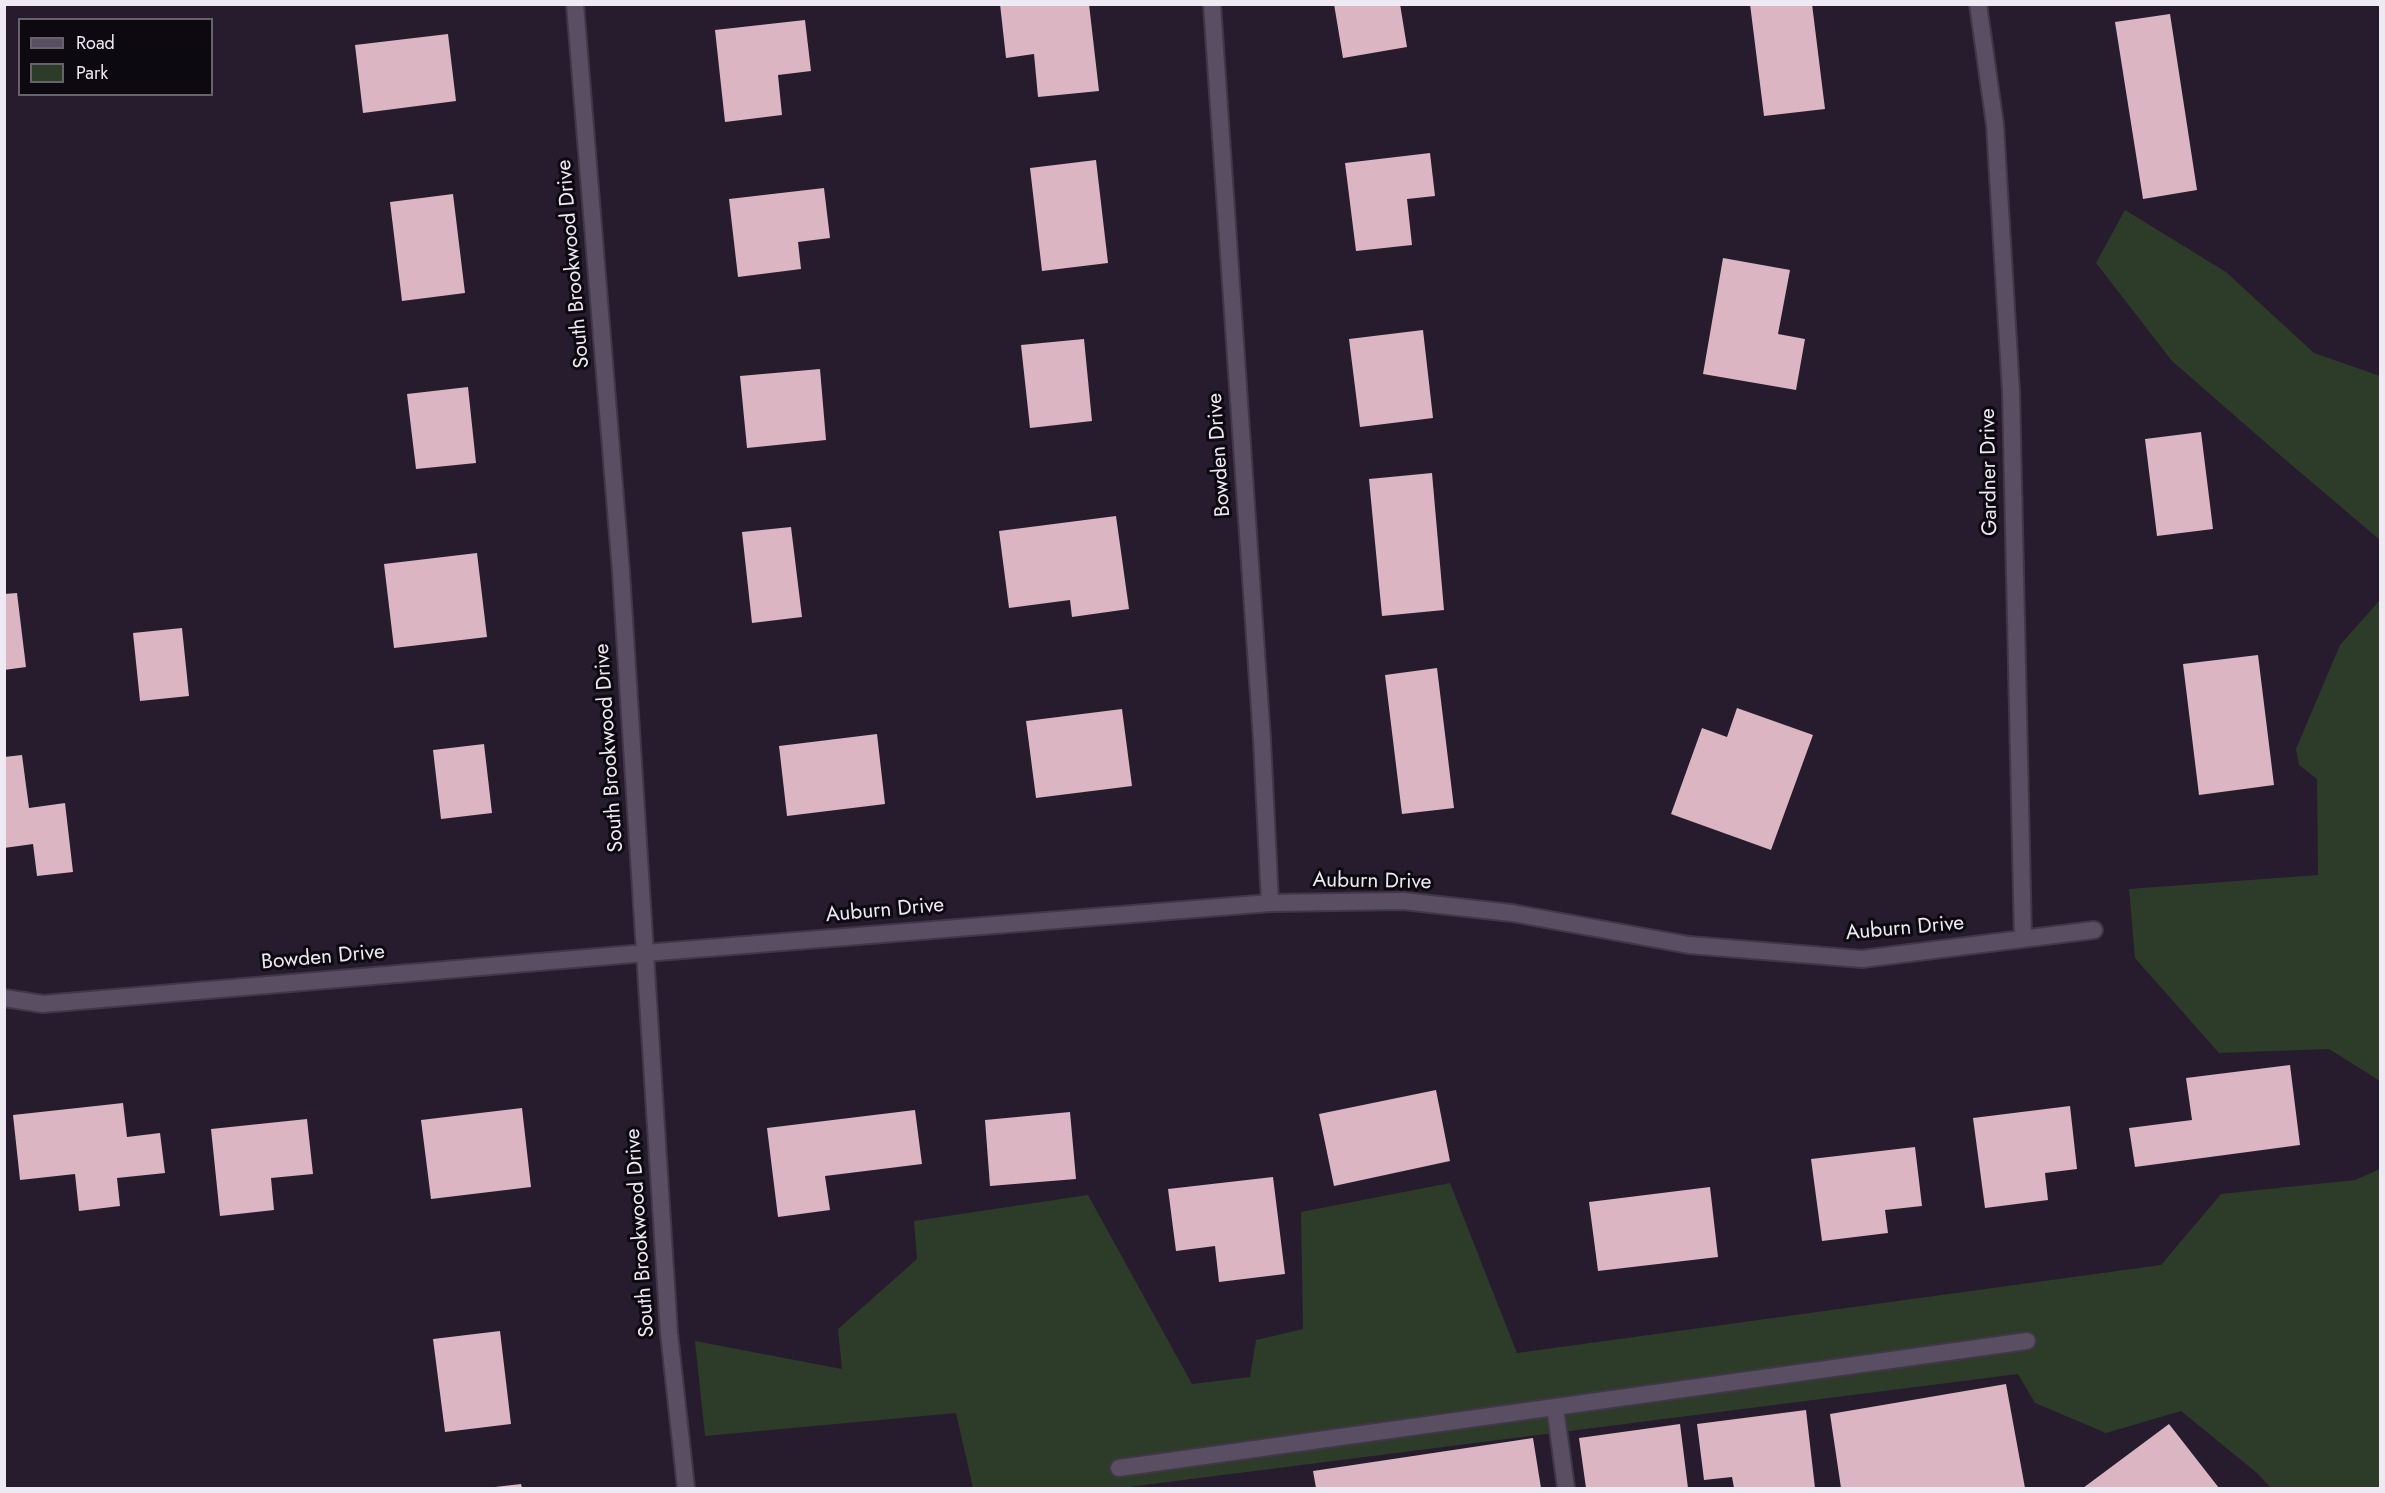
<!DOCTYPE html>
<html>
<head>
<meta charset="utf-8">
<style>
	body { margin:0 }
	#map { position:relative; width:2385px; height:1493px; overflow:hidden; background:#261c2d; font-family:Jost,sans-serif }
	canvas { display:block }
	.frame { position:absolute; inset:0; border:6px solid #efe9f4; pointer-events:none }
	.legend { position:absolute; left:18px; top:18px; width:195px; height:78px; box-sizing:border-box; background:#0d0910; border:2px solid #67636b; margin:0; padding:8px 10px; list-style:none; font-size:18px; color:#efe9f4 }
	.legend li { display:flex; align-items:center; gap:12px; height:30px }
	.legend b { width:30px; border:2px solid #67636b }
</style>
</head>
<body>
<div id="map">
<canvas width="2385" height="1493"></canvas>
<div class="frame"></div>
<ul class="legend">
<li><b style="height:8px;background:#594e62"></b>Road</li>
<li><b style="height:16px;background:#2c3c29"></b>Park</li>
</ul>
</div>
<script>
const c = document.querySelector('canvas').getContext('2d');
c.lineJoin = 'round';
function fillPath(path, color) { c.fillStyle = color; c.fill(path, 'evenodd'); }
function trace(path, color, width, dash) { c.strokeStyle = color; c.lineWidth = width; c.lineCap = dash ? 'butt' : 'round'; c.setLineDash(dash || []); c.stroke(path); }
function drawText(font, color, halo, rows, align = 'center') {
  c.font = font + ' Jost,sans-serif'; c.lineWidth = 6; c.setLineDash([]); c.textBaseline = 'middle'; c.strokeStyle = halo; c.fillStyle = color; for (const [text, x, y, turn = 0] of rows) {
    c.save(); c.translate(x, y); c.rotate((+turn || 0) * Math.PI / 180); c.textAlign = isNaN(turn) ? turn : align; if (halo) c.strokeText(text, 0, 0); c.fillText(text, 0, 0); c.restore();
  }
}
fillPath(new Path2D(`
	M 2125,210 L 2226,272 L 2314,353 L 2380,376 L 2380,540 L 2281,456 L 2172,361 L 2096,263 Z
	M 2380,600 L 2380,1081 L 2329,1049 L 2219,1053 L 2135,958 L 2129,889 L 2318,875 L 2317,779 L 2299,765 L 2296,749 L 2340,645 Z
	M 2380,1169 L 2380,1488 L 2271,1488 L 2257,1473 L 2181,1411 L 2106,1433 L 2035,1403 L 2018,1374 L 1121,1488 L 973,1488 L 956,1413 L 705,1436 L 695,1341 L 842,1369 L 838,1329 L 917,1259 L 914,1221 L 1088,1195 L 1192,1384 L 1250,1377 L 1256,1340 L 1303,1329 L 1301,1212 L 1450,1183 L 1517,1353 L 2161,1265 L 2221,1194 L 2355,1180 Z`), '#2c3c29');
fillPath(new Path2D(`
	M 1000,4 L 1089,4 L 1099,91 L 1038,97 L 1034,54 L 1006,58 Z
	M 1334,4 L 1400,4 L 1407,47 L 1343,58 Z
	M 1750,4 L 1812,4 L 1825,109 L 1764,116 Z
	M 2170,14 L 2197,190 L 2143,199 L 2115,22 Z
	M 805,20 L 811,71 L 778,75 L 782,115 L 725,122 L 715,30 Z
	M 448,34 L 456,101 L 363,113 L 355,45 Z
	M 1430,153 L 1435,196 L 1407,199 L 1412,245 L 1356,251 L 1345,163 Z
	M 1096,160 L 1108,263 L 1042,271 L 1030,168 Z
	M 824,188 L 830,238 L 798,242 L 801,269 L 738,277 L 729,199 Z
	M 453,194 L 465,293 L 402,301 L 390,202 Z
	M 1723,258 L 1790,270 L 1778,334 L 1805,339 L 1796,390 L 1703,374 Z
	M 1423,330 L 1433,418 L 1360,427 L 1349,339 Z
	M 1084,339 L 1092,421 L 1030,428 L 1021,345 Z
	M 820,369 L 826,440 L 747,448 L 740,376 Z
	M 468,387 L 476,463 L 416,469 L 407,394 Z
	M 2201,432 L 2213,529 L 2157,536 L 2145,439 Z
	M 1432,473 L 1444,610 L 1382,616 L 1369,479 Z
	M 1116,516 L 1129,609 L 1072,617 L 1070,600 L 1009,608 L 999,531 Z
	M 791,527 L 802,617 L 752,623 L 742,532 Z
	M 477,553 L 487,637 L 394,648 L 384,564 Z
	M 17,593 L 26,667 L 4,670 L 4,594 Z
	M 182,628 L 189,696 L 140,701 L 133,633 Z
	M 2258,655 L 2274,785 L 2199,795 L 2183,664 Z
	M 1437,668 L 1454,808 L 1402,814 L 1385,675 Z
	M 1737,708 L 1813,735 L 1771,850 L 1671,814 L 1702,728 L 1727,737 Z
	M 1122,709 L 1132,786 L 1036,798 L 1026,721 Z
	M 877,734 L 885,804 L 787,816 L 779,746 Z
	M 484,744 L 492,813 L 441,819 L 433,750 Z
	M 22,755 L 29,808 L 65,803 L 73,872 L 37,876 L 33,844 L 4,848 L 4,757 Z
	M 2290,1065 L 2300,1145 L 2135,1167 L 2129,1128 L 2192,1120 L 2186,1078 Z
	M 1436,1090 L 1450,1161 L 1334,1186 L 1319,1114 Z
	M 123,1103 L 127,1137 L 160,1133 L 165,1173 L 117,1178 L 120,1206 L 79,1211 L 75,1174 L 20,1180 L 13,1115 Z
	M 2070,1106 L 2077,1169 L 2045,1173 L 2048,1200 L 1985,1208 L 1973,1118 Z
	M 522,1108 L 531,1187 L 431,1199 L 421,1120 Z
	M 915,1110 L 922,1164 L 825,1176 L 830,1210 L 778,1217 L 767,1128 Z
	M 1070,1112 L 1076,1179 L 990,1186 L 985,1120 Z
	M 307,1119 L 313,1174 L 271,1178 L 274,1210 L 220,1216 L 211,1129 Z
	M 1915,1147 L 1922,1206 L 1885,1210 L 1888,1233 L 1822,1241 L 1811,1159 Z
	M 1273,1177 L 1285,1274 L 1219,1282 L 1215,1246 L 1176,1251 L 1168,1189 Z
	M 1710,1187 L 1718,1257 L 1598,1271 L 1589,1202 Z
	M 500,1331 L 511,1424 L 445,1432 L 433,1339 Z
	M 2006,1384 L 2025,1488 L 1841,1488 L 1830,1414 Z
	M 1806,1410 L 1815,1488 L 1734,1488 L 1732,1477 L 1704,1480 L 1697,1424 Z
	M 1680,1424 L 1688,1488 L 1586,1488 L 1579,1438 Z
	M 2169,1424 L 2219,1488 L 2083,1488 Z
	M 1533,1438 L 1541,1488 L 1316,1488 L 1313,1471 Z
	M 521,1484 L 522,1488 L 495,1488 L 495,1487 Z`), '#dbb5c2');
const service = new Path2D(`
	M 1555,1407 L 2027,1341
	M 1119,1468 L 1555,1407 L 1566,1488`);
const minor = new Path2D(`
	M 575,4 L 621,572 L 669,1333 L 686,1488
	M 1212,4 L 1262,740 L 1270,903
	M 1978,4 L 1995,125 L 2011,392 L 2023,939
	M 4,998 L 43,1004 L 645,953 L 1270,903 L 1403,901 L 1512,913 L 1689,945 L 1862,959 L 2094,930`);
trace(service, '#403846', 20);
trace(minor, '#403846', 20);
trace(service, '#594e62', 16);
trace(minor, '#594e62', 16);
drawText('21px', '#efe9f4', '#0d0910', [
	["South Brookwood Drive",574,264,-95],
	["Bowden Drive",1220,455,-94],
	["Gardner Drive",1990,472,-91],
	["South Brookwood Drive",610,748,-94],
	["Auburn Drive",1372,882,1],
	["Auburn Drive",885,911,-5],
	["Auburn Drive",1905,929,-5],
	["Bowden Drive",323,958,-5],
	["South Brookwood Drive",641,1233,-94]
]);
</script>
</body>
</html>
